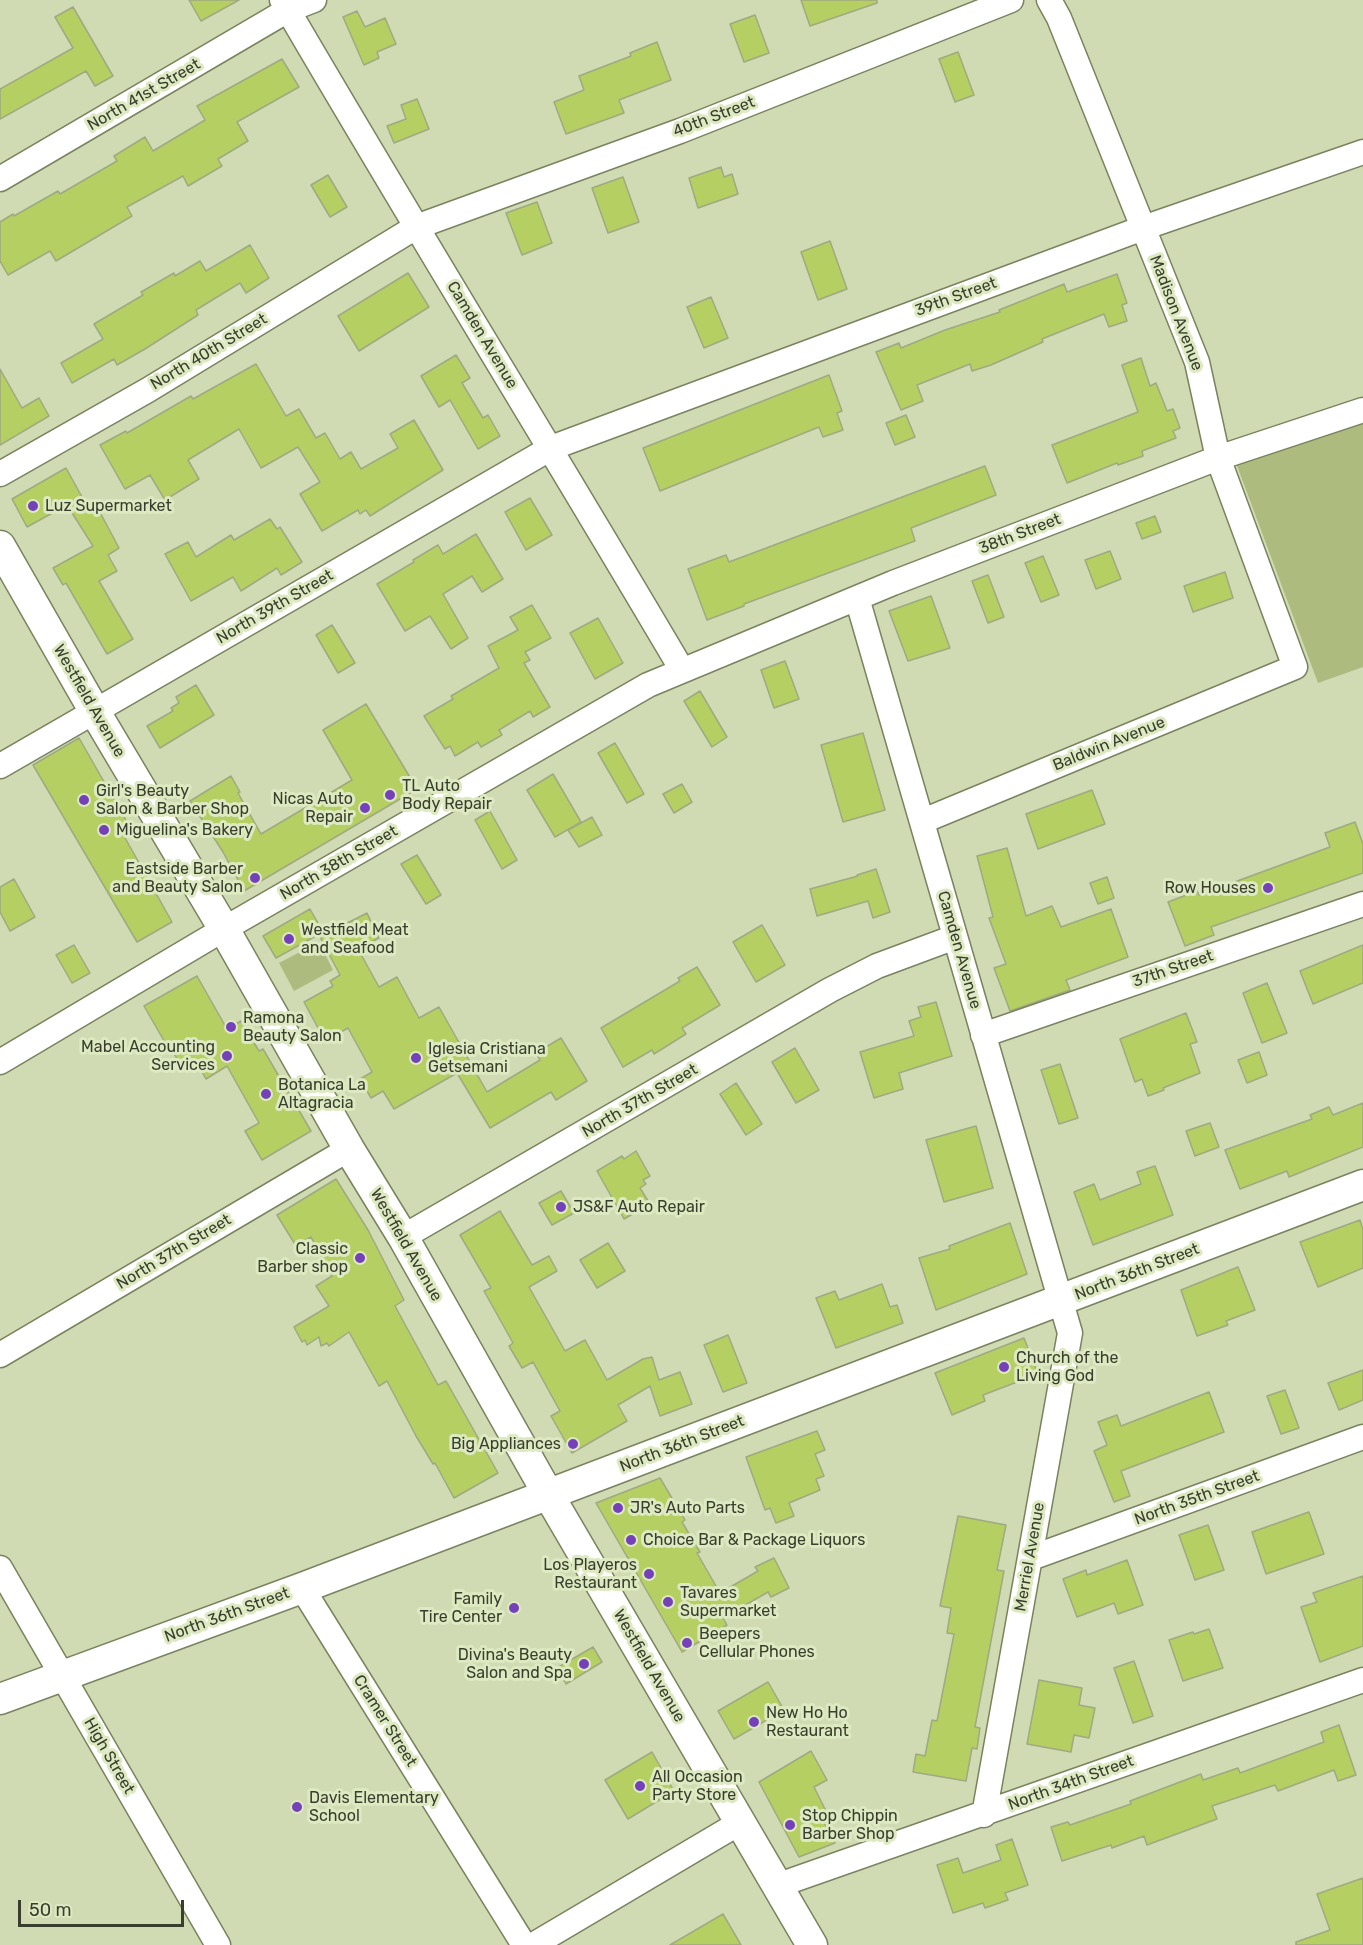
<!DOCTYPE html>
<html>
<head>
<meta charset="utf-8">
<style>
	body { margin:0 }
	#map { position:relative; width:1363px; height:1945px; overflow:hidden; background:#d0dbb3; font-family:Rubik,sans-serif }
	canvas { display:block }
	.scale { position:absolute; left:18px; top:1900px; width:166px; height:27px; box-sizing:border-box; border:3px solid #393e2e; border-top:0; padding-left:8px; font-size:18px; line-height:21px; white-space:nowrap; color:#393e2e; -webkit-text-stroke:4px #dde9c0; paint-order:stroke }
</style>
</head>
<body>
<div id="map">
<canvas width="1363" height="1945"></canvas>
<div class="scale">50 m</div>
</div>
<script>
const c = document.querySelector('canvas').getContext('2d');
c.lineJoin = 'round';
function fillPath(path, color) { c.fillStyle = color; c.fill(path, 'evenodd'); }
function trace(path, color, width, dash) { c.strokeStyle = color; c.lineWidth = width; c.lineCap = dash ? 'butt' : 'round'; c.setLineDash(dash || []); c.stroke(path); }
function drawText(font, color, halo, rows, align = 'center') {
  c.font = font + ' Rubik,sans-serif'; c.lineWidth = 6; c.setLineDash([]); c.textBaseline = 'middle'; c.strokeStyle = halo; c.fillStyle = color; for (const [text, x, y, turn = 0] of rows) {
    c.save(); c.translate(x, y); c.rotate((+turn || 0) * Math.PI / 180); c.textAlign = isNaN(turn) ? turn : align; if (halo) c.strokeText(text, 0, 0); c.fillText(text, 0, 0); c.restore();
  }
}
fillPath(new Path2D(`
	M 1363,419 L 1363,667 L 1318,683 L 1236,463 Z
	M 319,942 L 333,970 L 294,991 L 279,963 Z`), '#adbc7e');
const building = new Path2D(`
	M 189,0 L 239,0 L 201,21 Z
	M 801,0 L 877,0 L 877,3 L 810,26 Z
	M 73,7 L 113,76 L 95,86 L 86,71 L 0,119 L 0,89 L 73,48 L 55,17 Z
	M 357,11 L 365,27 L 385,18 L 396,44 L 377,52 L 379,58 L 364,65 L 343,17 Z
	M 755,15 L 769,53 L 744,62 L 730,24 Z
	M 657,42 L 671,80 L 619,100 L 624,113 L 566,134 L 554,102 L 584,90 L 579,76 L 631,56 L 630,53 Z
	M 958,52 L 974,95 L 955,102 L 939,59 Z
	M 282,59 L 299,87 L 237,122 L 248,141 L 218,159 L 222,166 L 188,186 L 183,176 L 127,207 L 132,216 L 56,261 L 50,251 L 8,275 L 0,261 L 0,222 L 13,214 L 14,216 L 58,191 L 60,194 L 117,161 L 114,156 L 145,137 L 153,151 L 205,120 L 197,106 Z
	M 417,99 L 429,129 L 394,143 L 387,126 L 406,119 L 401,105 Z
	M 721,167 L 724,177 L 732,174 L 738,194 L 698,208 L 689,178 Z
	M 328,175 L 347,207 L 330,217 L 311,185 Z
	M 623,177 L 639,222 L 608,233 L 592,188 Z
	M 537,202 L 552,243 L 522,255 L 506,213 Z
	M 830,241 L 847,289 L 818,300 L 801,252 Z
	M 250,245 L 269,278 L 246,293 L 240,283 L 196,310 L 198,315 L 145,349 L 117,365 L 114,359 L 72,383 L 61,363 L 103,339 L 94,324 L 143,295 L 141,292 L 174,273 L 175,276 L 200,261 L 206,271 Z
	M 408,273 L 429,307 L 359,351 L 338,316 Z
	M 1117,274 L 1127,303 L 1122,305 L 1127,321 L 1109,327 L 1104,314 L 1042,339 L 1043,342 L 991,365 L 972,371 L 970,364 L 917,385 L 923,401 L 901,410 L 876,352 L 899,343 L 901,348 L 945,330 L 1000,312 L 999,310 L 1064,284 L 1067,292 Z
	M 711,297 L 728,338 L 704,348 L 687,307 Z
	M 456,355 L 470,378 L 462,383 L 483,418 L 488,415 L 500,436 L 478,449 L 450,400 L 439,407 L 421,376 Z
	M 1141,358 L 1150,386 L 1156,383 L 1167,411 L 1173,409 L 1180,428 L 1173,431 L 1176,438 L 1142,451 L 1143,456 L 1118,465 L 1117,463 L 1067,483 L 1052,445 L 1138,412 L 1122,365 Z
	M 256,364 L 286,416 L 299,409 L 316,438 L 325,433 L 340,459 L 351,452 L 361,469 L 398,448 L 390,434 L 414,420 L 443,470 L 370,516 L 366,510 L 360,514 L 358,510 L 322,531 L 300,494 L 320,482 L 298,447 L 261,468 L 239,429 L 188,460 L 199,479 L 165,500 L 150,475 L 125,489 L 100,445 L 126,431 L 127,433 L 191,396 L 193,399 Z
	M 0,369 L 22,408 L 39,398 L 49,416 L 0,445 Z
	M 829,375 L 842,411 L 837,413 L 843,430 L 823,437 L 819,427 L 660,491 L 643,448 Z
	M 906,415 L 915,437 L 895,445 L 886,423 Z
	M 985,466 L 996,495 L 911,528 L 915,541 L 744,604 L 744,606 L 707,620 L 688,569 L 726,555 L 729,562 Z
	M 66,468 L 87,506 L 94,501 L 119,548 L 108,555 L 117,571 L 99,581 L 133,639 L 107,654 L 66,583 L 63,585 L 53,568 L 93,546 L 67,505 L 27,527 L 12,499 Z
	M 530,498 L 552,535 L 526,550 L 505,512 Z
	M 1155,516 L 1161,532 L 1142,539 L 1136,523 Z
	M 270,519 L 277,529 L 280,527 L 302,562 L 281,575 L 277,568 L 241,591 L 233,577 L 191,601 L 165,554 L 188,542 L 196,557 L 231,535 L 234,540 Z
	M 476,534 L 503,579 L 482,592 L 472,576 L 443,594 L 468,638 L 451,649 L 430,616 L 405,631 L 377,584 L 414,562 L 413,560 L 438,545 L 443,554 Z
	M 1110,551 L 1121,579 L 1096,589 L 1085,560 Z
	M 1043,556 L 1059,595 L 1041,602 L 1025,563 Z
	M 1225,572 L 1233,598 L 1193,612 L 1184,586 Z
	M 988,575 L 1004,617 L 988,623 L 972,581 Z
	M 931,596 L 950,648 L 908,661 L 889,611 Z
	M 532,605 L 551,638 L 525,652 L 530,660 L 524,663 L 550,707 L 533,717 L 530,711 L 499,730 L 502,735 L 481,747 L 478,742 L 455,756 L 450,746 L 445,749 L 424,716 L 453,699 L 451,696 L 499,668 L 488,646 L 518,630 L 510,617 Z
	M 598,618 L 623,663 L 595,679 L 570,633 Z
	M 332,625 L 355,663 L 338,673 L 316,635 Z
	M 785,661 L 799,699 L 774,708 L 761,670 Z
	M 196,685 L 214,715 L 160,748 L 147,726 L 173,711 L 171,708 L 179,703 L 176,697 Z
	M 700,691 L 727,737 L 712,747 L 684,701 Z
	M 366,704 L 417,789 L 244,891 L 223,852 L 190,801 L 231,776 L 240,792 L 238,793 L 261,834 L 352,780 L 323,730 Z
	M 863,733 L 885,810 L 843,822 L 821,745 Z
	M 79,738 L 127,822 L 119,827 L 172,922 L 137,942 L 33,765 Z
	M 615,743 L 644,794 L 627,803 L 598,753 Z
	M 553,774 L 581,822 L 555,837 L 527,790 Z
	M 682,784 L 692,802 L 674,813 L 663,794 Z
	M 1092,790 L 1105,824 L 1038,849 L 1026,814 Z
	M 490,811 L 517,860 L 502,869 L 475,820 Z
	M 592,817 L 602,835 L 579,847 L 568,830 Z
	M 1355,822 L 1363,844 L 1363,873 L 1211,927 L 1214,935 L 1185,946 L 1168,902 L 1197,891 L 1199,895 L 1330,847 L 1325,833 Z
	M 1007,848 L 1026,916 L 1052,906 L 1061,927 L 1111,909 L 1128,957 L 1066,980 L 1070,990 L 1010,1011 L 994,968 L 1006,964 L 989,918 L 993,917 L 977,856 Z
	M 417,855 L 441,895 L 426,904 L 401,864 Z
	M 876,869 L 890,912 L 873,918 L 868,901 L 817,916 L 810,889 L 858,876 L 857,875 Z
	M 1107,877 L 1114,898 L 1098,904 L 1090,883 Z
	M 14,879 L 35,917 L 10,931 L 0,912 L 0,887 Z
	M 310,909 L 323,932 L 276,958 L 263,936 Z
	M 367,913 L 379,938 L 358,949 L 379,987 L 397,977 L 419,1018 L 439,1007 L 487,1092 L 540,1060 L 536,1053 L 561,1038 L 587,1081 L 556,1100 L 551,1092 L 490,1128 L 457,1073 L 394,1109 L 383,1091 L 371,1098 L 360,1079 L 372,1072 L 348,1028 L 325,1041 L 304,1002 L 333,986 L 330,981 L 340,975 L 320,937 Z
	M 762,925 L 785,965 L 756,982 L 733,942 Z
	M 74,945 L 90,973 L 72,983 L 56,955 Z
	M 1363,945 L 1363,983 L 1313,1004 L 1300,971 Z
	M 697,967 L 720,1005 L 682,1028 L 686,1034 L 654,1054 L 652,1050 L 623,1067 L 601,1028 L 680,981 L 678,978 Z
	M 197,976 L 227,1029 L 241,1021 L 259,1051 L 263,1049 L 311,1131 L 262,1160 L 245,1131 L 259,1123 L 227,1066 L 206,1079 L 197,1063 L 184,1071 L 169,1045 L 167,1046 L 144,1006 Z
	M 1267,983 L 1287,1033 L 1262,1043 L 1243,993 Z
	M 936,1002 L 952,1056 L 899,1073 L 903,1089 L 874,1098 L 860,1052 L 914,1036 L 909,1021 L 921,1017 L 918,1007 Z
	M 1186,1013 L 1197,1042 L 1190,1044 L 1200,1073 L 1163,1088 L 1164,1090 L 1148,1096 L 1142,1079 L 1135,1082 L 1120,1039 Z
	M 795,1048 L 819,1090 L 796,1103 L 772,1062 Z
	M 1259,1052 L 1267,1075 L 1247,1083 L 1238,1060 Z
	M 1060,1064 L 1078,1118 L 1059,1124 L 1041,1070 Z
	M 736,1083 L 762,1124 L 746,1135 L 720,1094 Z
	M 1363,1103 L 1363,1147 L 1289,1177 L 1287,1171 L 1240,1189 L 1225,1150 L 1312,1119 L 1310,1115 L 1329,1107 L 1333,1115 Z
	M 1210,1123 L 1219,1147 L 1195,1156 L 1186,1131 Z
	M 976,1126 L 993,1188 L 944,1202 L 926,1140 Z
	M 636,1151 L 650,1176 L 643,1180 L 646,1184 L 640,1188 L 650,1204 L 624,1219 L 597,1171 L 622,1156 L 624,1159 Z
	M 1155,1166 L 1173,1215 L 1093,1245 L 1074,1192 L 1094,1184 L 1100,1200 L 1141,1184 L 1137,1172 Z
	M 336,1179 L 368,1230 L 404,1300 L 395,1306 L 438,1385 L 446,1381 L 498,1473 L 454,1498 L 435,1463 L 433,1464 L 416,1436 L 387,1381 L 379,1386 L 349,1332 L 329,1346 L 327,1343 L 321,1346 L 319,1337 L 307,1345 L 305,1340 L 302,1342 L 294,1327 L 329,1306 L 316,1286 L 332,1276 L 311,1237 L 296,1246 L 277,1215 Z
	M 561,1191 L 574,1213 L 552,1225 L 539,1203 Z
	M 500,1211 L 532,1265 L 549,1256 L 557,1271 L 529,1287 L 565,1351 L 585,1340 L 607,1380 L 643,1359 L 652,1357 L 659,1380 L 680,1372 L 692,1404 L 660,1416 L 650,1386 L 618,1405 L 627,1421 L 572,1453 L 551,1416 L 560,1411 L 533,1362 L 522,1368 L 509,1346 L 513,1343 L 484,1291 L 491,1288 L 460,1235 Z
	M 1360,1220 L 1363,1230 L 1363,1268 L 1318,1287 L 1300,1242 Z
	M 1010,1223 L 1027,1274 L 936,1310 L 919,1258 L 950,1249 L 949,1246 Z
	M 608,1243 L 625,1271 L 597,1288 L 580,1260 Z
	M 1238,1267 L 1255,1310 L 1226,1321 L 1228,1325 L 1197,1336 L 1181,1290 Z
	M 882,1284 L 890,1307 L 897,1305 L 903,1323 L 836,1348 L 816,1298 L 835,1291 L 839,1300 Z
	M 728,1335 L 747,1383 L 723,1392 L 704,1345 Z
	M 1024,1338 L 1038,1374 L 983,1395 L 985,1401 L 952,1415 L 935,1373 Z
	M 1363,1370 L 1363,1400 L 1339,1410 L 1328,1383 Z
	M 1285,1390 L 1299,1428 L 1281,1434 L 1267,1396 Z
	M 1209,1392 L 1224,1432 L 1121,1471 L 1130,1496 L 1114,1502 L 1094,1451 L 1107,1445 L 1098,1422 L 1117,1415 L 1121,1426 Z
	M 817,1431 L 825,1450 L 815,1454 L 824,1476 L 816,1479 L 820,1490 L 789,1503 L 794,1516 L 776,1523 L 770,1508 L 765,1510 L 746,1457 Z
	M 660,1478 L 685,1520 L 682,1522 L 700,1552 L 697,1553 L 720,1593 L 758,1571 L 755,1567 L 774,1558 L 789,1588 L 771,1597 L 768,1592 L 723,1618 L 727,1625 L 682,1652 L 596,1503 Z
	M 1309,1512 L 1324,1554 L 1266,1574 L 1252,1532 Z
	M 958,1516 L 1006,1525 L 997,1570 L 1004,1571 L 975,1727 L 980,1728 L 977,1749 L 972,1748 L 966,1781 L 913,1772 L 916,1754 L 925,1756 L 932,1720 L 937,1721 L 954,1634 L 947,1633 L 951,1608 L 940,1606 Z
	M 1208,1525 L 1224,1570 L 1195,1580 L 1179,1535 Z
	M 1127,1560 L 1143,1605 L 1118,1614 L 1114,1603 L 1077,1617 L 1063,1579 L 1086,1570 L 1087,1575 Z
	M 1363,1576 L 1363,1646 L 1320,1662 L 1301,1607 L 1317,1602 L 1313,1593 Z
	M 1209,1629 L 1223,1668 L 1183,1681 L 1169,1640 L 1193,1632 L 1194,1634 Z
	M 593,1647 L 602,1662 L 566,1684 L 557,1668 Z
	M 1134,1661 L 1153,1716 L 1133,1723 L 1114,1668 Z
	M 1039,1680 L 1082,1688 L 1079,1705 L 1095,1708 L 1089,1738 L 1074,1735 L 1071,1752 L 1027,1744 Z
	M 768,1682 L 784,1710 L 734,1739 L 718,1711 Z
	M 1339,1725 L 1356,1775 L 1338,1781 L 1334,1770 L 1278,1791 L 1275,1785 L 1212,1806 L 1217,1819 L 1147,1845 L 1144,1836 L 1112,1848 L 1111,1845 L 1062,1861 L 1051,1827 L 1068,1822 L 1070,1825 L 1131,1804 L 1130,1801 L 1201,1774 L 1203,1780 L 1238,1768 L 1240,1773 L 1324,1742 L 1321,1732 Z
	M 811,1751 L 827,1780 L 814,1787 L 826,1811 L 820,1815 L 835,1843 L 799,1857 L 759,1782 Z
	M 652,1752 L 674,1791 L 628,1819 L 605,1780 Z
	M 1012,1839 L 1028,1885 L 1005,1893 L 1008,1900 L 985,1908 L 983,1903 L 953,1913 L 937,1865 L 958,1858 L 963,1873 L 1001,1860 L 996,1845 Z
	M 1363,1878 L 1363,1945 L 1296,1945 L 1296,1942 L 1330,1930 L 1317,1894 Z
	M 723,1914 L 741,1945 L 670,1945 Z`);
fillPath(building, '#b6cf62');
trace(building, '#9fa982', 1.5);
const minor = new Path2D(`
	M 282,0 C 413,225 550,446 682,670
	M 0,179 L 288,10 L 314,0
	M 0,474 L 148,390 L 416,227 L 680,131 L 1011,0
	M 857,598 L 1070,1333 L 984,1815
	M 0,766 L 551,448 L 1143,228 L 1363,152
	M 923,821 L 1295,667 L 1218,458 L 1197,362 L 1059,18 L 1049,0
	M 983,1035 L 1363,904
	M 0,1062 L 224,929 L 648,685 L 893,583 L 1218,458 L 1363,410
	M 403,1237 L 830,990 L 877,966 L 955,937
	M 0,1355 L 349,1149
	M 1031,1558 L 1363,1437
	M 0,1568 L 218,1945
	M 302,1588 L 524,1945
	M 779,1885 L 1363,1680
	M 533,1945 L 741,1822`);
const tertiary = new Path2D(`
	M 0,546 L 95,712 L 224,929 L 349,1149 L 403,1237 L 548,1494 L 812,1945
	M 0,1699 L 302,1588 L 1363,1185`);
trace(minor, '#79835e', 27);
trace(tertiary, '#79835e', 33);
trace(minor, '#fff', 24);
trace(tertiary, '#fff', 30);
for (const [x, y, r, color] of [
	[33,506,6,"#7541b8"],
	[390,795,6,"#7541b8"],
	[84,800,6,"#7541b8"],
	[365,808,6,"#7541b8"],
	[104,830,6,"#7541b8"],
	[255,878,6,"#7541b8"],
	[1268,888,6,"#7541b8"],
	[289,939,6,"#7541b8"],
	[231,1027,6,"#7541b8"],
	[227,1056,6,"#7541b8"],
	[416,1058,6,"#7541b8"],
	[266,1094,6,"#7541b8"],
	[561,1207,6,"#7541b8"],
	[360,1258,6,"#7541b8"],
	[1004,1367,6,"#7541b8"],
	[573,1444,6,"#7541b8"],
	[618,1508,6,"#7541b8"],
	[631,1540,6,"#7541b8"],
	[649,1574,6,"#7541b8"],
	[668,1602,6,"#7541b8"],
	[514,1608,6,"#7541b8"],
	[687,1643,6,"#7541b8"],
	[584,1664,6,"#7541b8"],
	[754,1722,6,"#7541b8"],
	[640,1786,6,"#7541b8"],
	[297,1807,6,"#7541b8"],
	[790,1825,6,"#7541b8"]
]) { const dot = new Path2D(); dot.arc(x, y, r, 0, 2 * Math.PI); c.fillStyle = color; c.fill(dot); trace(dot, '#dde9c0', 2); }
drawText('16px', '#393e2e', '#dde9c0', [
	["North 41st Street",144,95,-30],
	["40th Street",714,117,-21],
	["39th Street",956,297,-20],
	["Madison Avenue",1176,313,69],
	["Camden Avenue",482,335,59],
	["North 40th Street",209,352,-31],
	["38th Street",1020,534,-21],
	["North 39th Street",275,607,-30],
	["Westfield Avenue",89,701,60],
	["Baldwin Avenue",1109,744,-22],
	["North 38th Street",339,863,-30],
	["Camden Avenue",959,950,74],
	["37th Street",1173,969,-19],
	["North 37th Street",640,1101,-30],
	["Westfield Avenue",406,1245,60],
	["North 37th Street",174,1252,-31],
	["North 36th Street",1137,1272,-21],
	["North 36th Street",682,1444,-21],
	["North 35th Street",1197,1498,-20],
	["Merriel Avenue",1030,1557,-80],
	["North 36th Street",227,1615,-20],
	["Westfield Avenue",649,1666,60],
	["Cramer Street",385,1721,58],
	["High Street",109,1756,60],
	["North 34th Street",1071,1783,-20]
]);
drawText('16px', '#393e2e', '#dde9c0', [
	["Luz Supermarket",45,506],
	["TL Auto",402,786],
	["Body Repair",402,804],
	["Girl's Beauty",96,791],
	["Salon & Barber Shop",96,809],
	["Nicas Auto",353,799,"right"],
	["Repair",353,817,"right"],
	["Miguelina's Bakery",116,830],
	["Eastside Barber",243,869,"right"],
	["and Beauty Salon",243,887,"right"],
	["Row Houses",1256,888,"right"],
	["Westfield Meat",301,930],
	["and Seafood",301,948],
	["Ramona",243,1018],
	["Beauty Salon",243,1036],
	["Mabel Accounting",215,1047,"right"],
	["Services",215,1065,"right"],
	["Iglesia Cristiana",428,1049],
	["Getsemani",428,1067],
	["Botanica La",278,1085],
	["Altagracia",278,1103],
	["JS&F Auto Repair",573,1207],
	["Classic",348,1249,"right"],
	["Barber shop",348,1267,"right"],
	["Church of the",1016,1358],
	["Living God",1016,1376],
	["Big Appliances",561,1444,"right"],
	["JR's Auto Parts",630,1508],
	["Choice Bar & Package Liquors",643,1540],
	["Los Playeros",637,1565,"right"],
	["Restaurant",637,1583,"right"],
	["Tavares",680,1593],
	["Supermarket",680,1611],
	["Family",502,1599,"right"],
	["Tire Center",502,1617,"right"],
	["Beepers",699,1634],
	["Cellular Phones",699,1652],
	["Divina's Beauty",572,1655,"right"],
	["Salon and Spa",572,1673,"right"],
	["New Ho Ho",766,1713],
	["Restaurant",766,1731],
	["All Occasion",652,1777],
	["Party Store",652,1795],
	["Davis Elementary",309,1798],
	["School",309,1816],
	["Stop Chippin",802,1816],
	["Barber Shop",802,1834]
], 'left');
</script>
</body>
</html>
